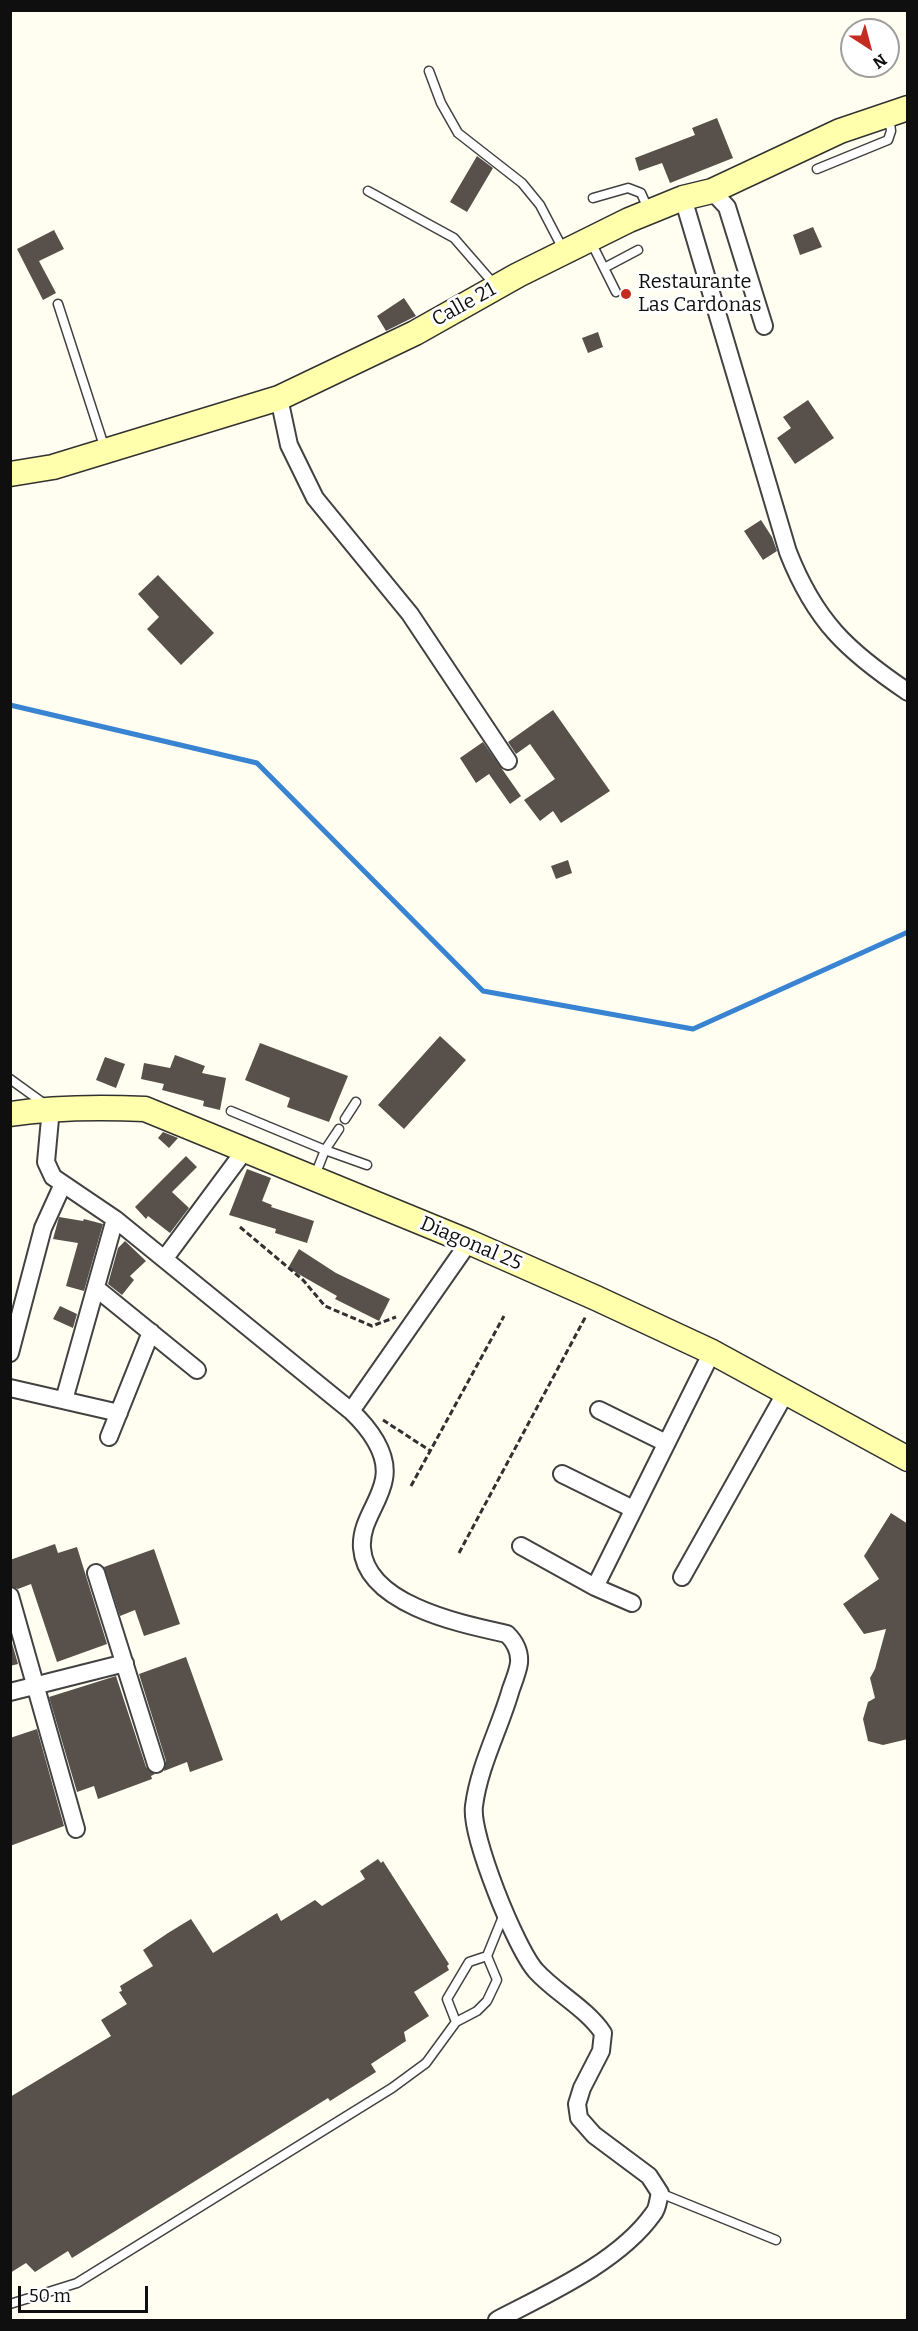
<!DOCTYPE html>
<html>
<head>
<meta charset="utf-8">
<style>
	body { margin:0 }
	#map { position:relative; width:918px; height:2331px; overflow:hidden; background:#fffef1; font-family:Bitter,serif }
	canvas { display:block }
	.frame { position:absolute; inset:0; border:12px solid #0f0f0f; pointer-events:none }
	.north { position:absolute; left:840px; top:18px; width:60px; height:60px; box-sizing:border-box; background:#fff; border:2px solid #9f9f9f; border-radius:50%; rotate:144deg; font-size:16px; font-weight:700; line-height:24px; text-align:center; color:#0f0f0f }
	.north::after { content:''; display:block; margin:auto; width:21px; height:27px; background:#c42c21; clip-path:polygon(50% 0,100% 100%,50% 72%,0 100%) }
	.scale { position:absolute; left:18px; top:2286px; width:130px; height:27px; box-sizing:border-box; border:3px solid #0f0f0f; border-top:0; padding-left:8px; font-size:18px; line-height:21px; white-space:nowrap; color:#0f0f0f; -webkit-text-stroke:4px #fff; paint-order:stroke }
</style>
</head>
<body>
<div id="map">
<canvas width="918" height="2331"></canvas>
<div class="frame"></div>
<div class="north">N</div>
<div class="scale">50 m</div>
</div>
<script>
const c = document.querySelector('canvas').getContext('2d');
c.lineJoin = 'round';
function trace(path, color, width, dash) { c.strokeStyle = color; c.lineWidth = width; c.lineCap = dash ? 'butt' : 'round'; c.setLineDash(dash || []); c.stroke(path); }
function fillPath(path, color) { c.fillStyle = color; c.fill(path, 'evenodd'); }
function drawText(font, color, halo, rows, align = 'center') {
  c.font = font + ' Bitter,serif'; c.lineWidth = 6; c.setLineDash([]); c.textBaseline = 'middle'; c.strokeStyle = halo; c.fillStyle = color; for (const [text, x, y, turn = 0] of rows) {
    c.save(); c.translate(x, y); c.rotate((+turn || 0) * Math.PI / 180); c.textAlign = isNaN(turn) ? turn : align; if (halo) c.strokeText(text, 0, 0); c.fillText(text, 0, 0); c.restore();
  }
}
trace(new Path2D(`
	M 10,705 L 257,763 L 483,991 L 693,1029 L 908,932`), '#3883d2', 5);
fillPath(new Path2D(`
	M 717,118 L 733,158 L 670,183 L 662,163 L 639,171 L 635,158 L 695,135 L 692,128 Z
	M 477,156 L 493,168 L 467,212 L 450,202 Z
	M 813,227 L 822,247 L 800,255 L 793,235 Z
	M 54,230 L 64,249 L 39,261 L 56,293 L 43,300 L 17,249 Z
	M 404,298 L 416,316 L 386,331 L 377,316 Z
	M 598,332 L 603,347 L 588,353 L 582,338 Z
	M 808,400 L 834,438 L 795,464 L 777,438 L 791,428 L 783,417 Z
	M 761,520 L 772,537 L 777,551 L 763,560 L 744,531 Z
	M 158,575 L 214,633 L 181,665 L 147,629 L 159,617 L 138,594 Z
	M 553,710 L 610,791 L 561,823 L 553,811 L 540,821 L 524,800 L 555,779 L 530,744 L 516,754 L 508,742 Z
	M 483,742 L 521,796 L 510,804 L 489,774 L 476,783 L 460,758 Z
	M 568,860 L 572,873 L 556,879 L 551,866 Z
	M 440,1036 L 466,1060 L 404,1129 L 378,1105 Z
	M 260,1043 L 348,1076 L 329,1122 L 287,1107 L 290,1098 L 245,1080 Z
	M 175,1055 L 205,1066 L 202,1073 L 226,1078 L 220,1110 L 203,1106 L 204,1101 L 162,1090 L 164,1084 L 141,1079 L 144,1063 L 170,1068 Z
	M 105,1057 L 125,1064 L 116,1088 L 96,1080 Z
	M 163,1132 L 178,1138 L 169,1148 L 158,1138 Z
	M 186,1156 L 197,1167 L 172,1192 L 189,1208 L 170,1233 L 148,1216 L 146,1219 L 135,1207 Z
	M 247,1169 L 271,1178 L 262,1201 L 272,1205 L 271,1207 L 314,1221 L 307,1243 L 275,1233 L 276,1229 L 229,1215 Z
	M 59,1217 L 83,1221 L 84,1219 L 103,1224 L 84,1291 L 66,1286 L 78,1243 L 53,1239 Z
	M 125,1241 L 146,1261 L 130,1276 L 134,1280 L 122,1295 L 108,1284 L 118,1248 Z
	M 299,1249 L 336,1273 L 390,1299 L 379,1321 L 335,1299 L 337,1296 L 288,1268 Z
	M 60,1306 L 77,1314 L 73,1328 L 53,1319 Z
	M 891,1513 L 908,1524 L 908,1739 L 883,1745 L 868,1741 L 863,1719 L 868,1702 L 875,1698 L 870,1678 L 875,1669 L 886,1629 L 864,1634 L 843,1604 L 879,1579 L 864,1556 Z
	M 55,1544 L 58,1553 L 77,1547 L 107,1644 L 57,1662 L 31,1584 L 18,1589 L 10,1586 L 10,1560 Z
	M 154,1549 L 180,1624 L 144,1636 L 135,1610 L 120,1616 L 104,1567 Z
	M 10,1636 L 18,1664 L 10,1666 Z
	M 186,1657 L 223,1760 L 190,1772 L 187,1762 L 164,1771 L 166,1761 L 139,1674 Z
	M 116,1676 L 146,1767 L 155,1774 L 151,1776 L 152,1779 L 98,1799 L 94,1786 L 77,1792 L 49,1697 Z
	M 37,1729 L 64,1826 L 10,1846 L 10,1738 Z
	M 378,1859 L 381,1863 L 383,1861 L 449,1964 L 447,1966 L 449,1970 L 414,1992 L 429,2016 L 404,2032 L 406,2041 L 371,2064 L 376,2072 L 330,2101 L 328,2098 L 72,2258 L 68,2251 L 35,2272 L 26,2263 L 10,2273 L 10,2097 L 111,2036 L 101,2020 L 127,2004 L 119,1992 L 122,1991 L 120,1986 L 153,1966 L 143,1950 L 168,1933 L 191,1919 L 213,1953 L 277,1913 L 281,1921 L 315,1900 L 322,1906 L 365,1879 L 360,1871 Z`), '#58514b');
const lane = new Path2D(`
	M 429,71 L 441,103 L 458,133 L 522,183 L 540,205 L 564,251
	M 817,169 L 888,140 L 891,131 L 889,115
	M 368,191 L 454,238 L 494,284
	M 593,198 L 628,188 L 641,193 L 649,211
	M 590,240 L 616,292
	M 604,268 L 638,250
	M 58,304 L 105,449
	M 10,1079 L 46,1105
	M 231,1111 L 325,1150 L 339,1129
	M 345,1119 L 356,1102
	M 314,1178 L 325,1150 L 367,1165
	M 456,2022 L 447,1999 L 469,1962 L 487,1956
	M 660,2193 L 776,2240
	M 10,2304 L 77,2283 L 392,2088 L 426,2063 L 456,2022 L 477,2011 L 487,2001 L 497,1980 L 487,1956 L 504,1914`);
const street = new Path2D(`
	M 712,191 L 727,207 L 764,326
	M 683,198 L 788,552 C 815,621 847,651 908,692
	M 279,398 L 289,445 L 315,498 L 410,614 L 508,761
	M 51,1108 L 46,1162 L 53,1177 L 115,1219 L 351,1411 C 368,1427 389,1453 384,1479 C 380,1503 360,1522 362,1548 C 366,1605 462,1624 507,1634 C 515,1642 520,1652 519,1663 C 518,1671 514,1681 511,1689 C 500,1728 479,1766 474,1806 C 470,1835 516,1949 536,1971 C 556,1993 586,2008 603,2033 L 601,2051 L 582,2088 L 577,2104 L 579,2118 L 594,2135 L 649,2176 L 660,2193 C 658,2199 658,2209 653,2214 C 619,2262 547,2294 497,2320
	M 165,1258 L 245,1150
	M 96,1288 L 197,1370
	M 10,1353 L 43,1228 L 63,1184
	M 10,1388 L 119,1413
	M 64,1400 L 115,1219
	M 599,1410 L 666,1443
	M 351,1411 L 469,1242
	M 109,1437 L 151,1332
	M 562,1474 L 633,1509
	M 521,1546 L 595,1587 L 712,1352
	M 96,1573 L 156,1764
	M 682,1577 L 786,1392
	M 595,1587 L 632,1603
	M 10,1596 L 76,1829
	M 10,1692 L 125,1663`);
const secondary = new Path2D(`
	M 10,474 L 53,467 L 279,398 L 415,333 L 518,275 L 629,220 L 683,198 L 712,191 L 840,131 L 908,108
	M 10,1114 C 56,1107 99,1107 145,1109 L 469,1242 L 596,1298 L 712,1352 L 908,1459`);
trace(lane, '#424242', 11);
trace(street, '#424242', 20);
trace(secondary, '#313131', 27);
trace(new Path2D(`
	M 240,1227 L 303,1280 L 325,1306 L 372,1326 L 396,1317
	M 383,1420 L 429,1450
	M 411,1486 L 504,1316
	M 459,1553 L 586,1316`), '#313131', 3, [6, 3]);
trace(lane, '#fff', 8);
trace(street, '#fff', 16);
trace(secondary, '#ffffac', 24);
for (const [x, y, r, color] of [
	[626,294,6,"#c42c21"]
]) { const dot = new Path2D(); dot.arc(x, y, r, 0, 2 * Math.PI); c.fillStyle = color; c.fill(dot); trace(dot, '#fff', 2); }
drawText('20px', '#0f0f0f', '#fff', [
	["Restaurante",638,282],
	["Las Cardonas",638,305]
], 'left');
drawText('20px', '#0f0f0f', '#fff', [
	["Calle 21",464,305,-29],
	["Diagonal 25",471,1244,23]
]);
</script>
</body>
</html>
